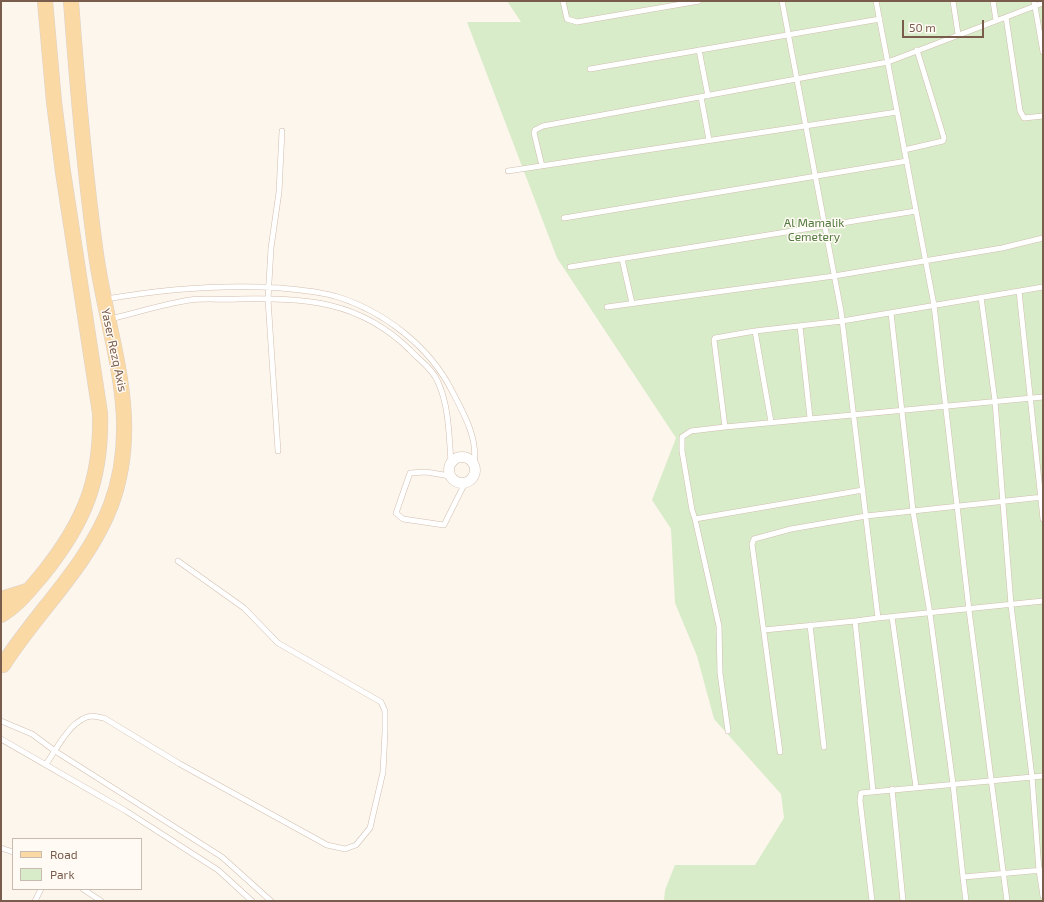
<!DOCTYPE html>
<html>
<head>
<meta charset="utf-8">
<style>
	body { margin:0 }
	#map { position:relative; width:1044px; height:902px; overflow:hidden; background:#fdf6ec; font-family:"Exo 2",sans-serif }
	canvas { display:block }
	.frame { position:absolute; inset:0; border:2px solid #7a5c4d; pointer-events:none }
	.legend { position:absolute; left:12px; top:838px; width:130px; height:52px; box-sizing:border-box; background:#fffaf3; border:1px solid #cabbb1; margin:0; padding:5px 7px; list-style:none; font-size:12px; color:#7a5c4d }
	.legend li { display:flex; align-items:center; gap:8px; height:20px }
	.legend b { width:20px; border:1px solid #cabbb1 }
	.scale { position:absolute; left:902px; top:20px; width:82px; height:18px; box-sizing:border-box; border:2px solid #7a5c4d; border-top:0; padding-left:5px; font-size:12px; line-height:14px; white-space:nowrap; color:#7a5c4d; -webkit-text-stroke:3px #fffaf3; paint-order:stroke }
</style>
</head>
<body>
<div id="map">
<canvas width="1044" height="902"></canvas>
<div class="frame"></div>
<ul class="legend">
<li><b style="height:5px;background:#fbd9a5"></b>Road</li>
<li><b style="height:11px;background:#d8ecc9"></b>Park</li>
</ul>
<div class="scale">50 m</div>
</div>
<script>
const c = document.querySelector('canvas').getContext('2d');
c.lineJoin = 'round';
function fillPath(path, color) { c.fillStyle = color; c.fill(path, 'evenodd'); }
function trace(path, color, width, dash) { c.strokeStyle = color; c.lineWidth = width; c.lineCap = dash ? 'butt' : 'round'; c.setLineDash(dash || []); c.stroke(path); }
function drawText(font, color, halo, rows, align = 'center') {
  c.font = font + ' "Exo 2",sans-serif'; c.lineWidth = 3; c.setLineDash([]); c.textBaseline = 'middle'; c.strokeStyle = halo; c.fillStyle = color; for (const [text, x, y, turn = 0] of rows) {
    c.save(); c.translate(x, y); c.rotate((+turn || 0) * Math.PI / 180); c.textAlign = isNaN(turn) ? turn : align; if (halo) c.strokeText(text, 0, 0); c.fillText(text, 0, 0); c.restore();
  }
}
fillPath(new Path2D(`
	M 507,1 L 1043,1 L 1043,901 L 664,901 L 665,890 L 675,865 L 755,865 L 784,818 L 781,794 L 714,719 L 697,656 L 675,603 L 671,529 L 652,500 L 676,438 L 557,258 L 467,22 L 521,22 Z`), '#d8ecc9');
const service = new Path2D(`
	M 563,1 L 567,19 L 577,22 L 699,1
	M 782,1 L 841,311 L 878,618 L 1043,601
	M 876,1 L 934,305 L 969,610 L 1007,901
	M 953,1 L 958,34
	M 993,1 L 996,20
	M 1034,1 L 1043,52
	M 1006,17 L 1020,111 L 1024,118 L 1043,116
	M 699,50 L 708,96
	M 590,69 L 880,19
	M 701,97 L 709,140
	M 904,150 L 943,141 L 944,138 L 917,50
	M 542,166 L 534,133 L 535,130 L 543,126 L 888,62 L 1043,3
	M 508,171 L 897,112
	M 564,218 L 907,161
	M 622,259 L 632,303
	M 570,267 L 916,211
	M 1019,291 L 1043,519
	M 981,297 L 995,401 L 1011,605 L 1032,777 L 1039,870 L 1043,896
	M 106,299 C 164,289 222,284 281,288 C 300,290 319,291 338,297 C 385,312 430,347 452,391 C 464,414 478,438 474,464
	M 607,307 L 834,276 L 1002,248 L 1043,238
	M 891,313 L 913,511 L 930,614 L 953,784 L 963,877 L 1043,870
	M 110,319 C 136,313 163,304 190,300 C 205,298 222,300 238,299 C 305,298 359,300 410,350 C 419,360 433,369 438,382 C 449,406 449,436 451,462
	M 800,326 L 810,418
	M 771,422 L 755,331 L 842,321 L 1043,287
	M 725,427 L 714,340 L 715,338 L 755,331
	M 278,451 L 268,299 L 271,248 L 279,192 L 282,131
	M 450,476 L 426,472 L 410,473 L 396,513 L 403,519 L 444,525 L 465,483
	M 863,490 L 695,519 L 692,510 L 682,451 L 682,437 L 691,431 L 725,427 L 1043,397
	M 695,519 L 719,626 L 720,673 L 728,731
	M 892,617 L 916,787
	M 810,625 L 824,747
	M 764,630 L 855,621
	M 1,721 L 32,734 L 55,751 L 222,857 L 271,901
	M 1,739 L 126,811 L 193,854 L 218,870 L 252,901
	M 780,752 L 752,544 L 754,539 L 791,529 L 866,516 L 1043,497
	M 46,764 C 57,749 71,718 92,716 C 96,716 101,718 104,718 L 180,764 L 327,845 L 345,849 L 356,845 L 370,828 L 383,772 L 385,731 L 385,711 L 381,702 L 278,643 L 244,608 L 178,561
	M 892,789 L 903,901
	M 873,791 L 855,621 L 878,618
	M 1,848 L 13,852
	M 963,877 L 966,901
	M 83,889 L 101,901
	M 35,901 L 41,889
	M 872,901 L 860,800 L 861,793 L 1043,776`);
const minor = new Path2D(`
	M449 470a13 13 0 1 1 26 0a13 13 0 1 1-26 0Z`);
const primary = new Path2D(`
	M 1,599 L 27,591
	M 1,615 C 18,605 29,590 42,575 C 84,523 102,480 100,413 L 63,172 L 54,102 L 45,1
	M 3,665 C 38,610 87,567 111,505 C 144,416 106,336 95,247 C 84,165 77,83 71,1`);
trace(service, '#d1beb0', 6);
trace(minor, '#d1beb0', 11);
trace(primary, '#dad1cd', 16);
trace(service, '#fff', 5);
trace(minor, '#fff', 10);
trace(primary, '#fbd9a5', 15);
drawText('12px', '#537a41', '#fffaf3', [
	["Al Mamalik",814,223],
	["Cemetery",814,237]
]);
drawText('12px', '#7a5c4d', '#fffaf3', [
	["Yaser Rezq Axis",114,350,78]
]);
</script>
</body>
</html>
